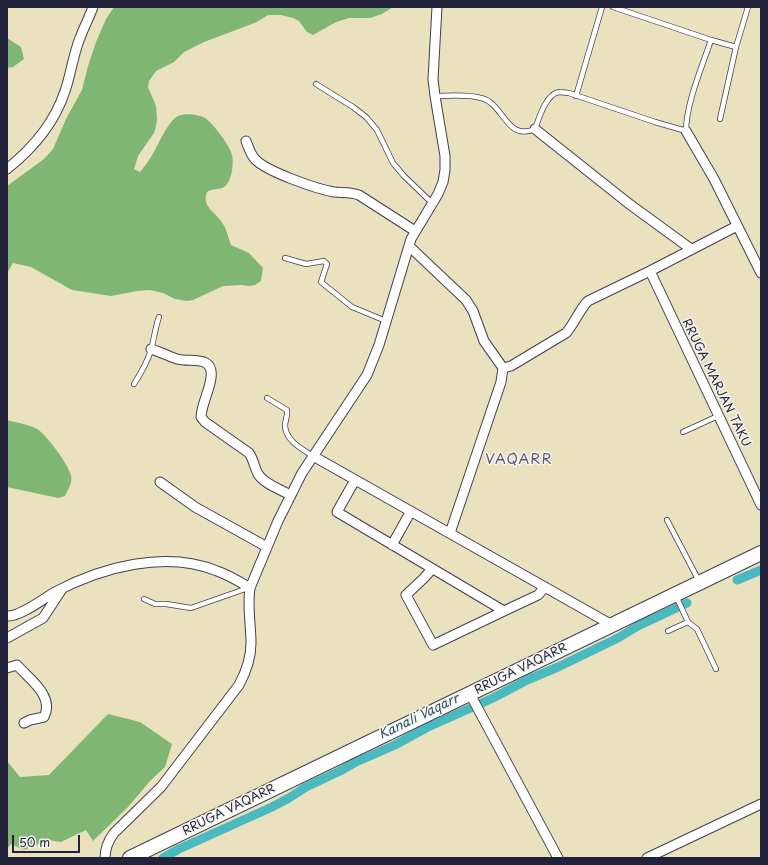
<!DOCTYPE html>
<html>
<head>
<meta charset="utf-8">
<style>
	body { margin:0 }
	#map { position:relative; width:768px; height:865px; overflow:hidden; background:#eae1bf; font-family:"Playpen Sans",sans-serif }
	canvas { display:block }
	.frame { position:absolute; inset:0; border:8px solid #22223b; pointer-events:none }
	.scale { position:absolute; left:12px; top:835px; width:68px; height:18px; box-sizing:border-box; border:2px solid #22223b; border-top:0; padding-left:5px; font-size:12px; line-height:14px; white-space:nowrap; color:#22223b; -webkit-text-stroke:3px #f6f6f2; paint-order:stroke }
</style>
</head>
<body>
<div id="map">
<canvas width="768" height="865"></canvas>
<div class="frame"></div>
<div class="scale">50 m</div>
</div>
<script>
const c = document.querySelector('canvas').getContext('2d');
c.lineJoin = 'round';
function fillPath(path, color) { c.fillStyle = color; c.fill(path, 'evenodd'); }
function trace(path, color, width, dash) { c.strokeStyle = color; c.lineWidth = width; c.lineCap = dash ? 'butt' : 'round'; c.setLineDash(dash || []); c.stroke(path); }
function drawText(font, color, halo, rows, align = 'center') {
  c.font = font + ' "Playpen Sans",sans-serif'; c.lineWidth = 3; c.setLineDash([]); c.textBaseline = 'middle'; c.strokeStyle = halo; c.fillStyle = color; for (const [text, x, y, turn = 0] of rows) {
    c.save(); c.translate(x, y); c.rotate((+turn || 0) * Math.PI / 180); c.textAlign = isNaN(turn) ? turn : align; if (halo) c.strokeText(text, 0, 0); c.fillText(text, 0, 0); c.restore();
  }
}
fillPath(new Path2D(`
	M 114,7 L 393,7 L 382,14 L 370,18 L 349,18 L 336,22 L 313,35 L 307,32 L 299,21 L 293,18 L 281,15 L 268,15 L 257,22 L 204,42 L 184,52 L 174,62 L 156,71 L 149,81 L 148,87 L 156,106 L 157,120 L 156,126 L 154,133 L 138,156 L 134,169 L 140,172 C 144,167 148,162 151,157 C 158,146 167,122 178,116 C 185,113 198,114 205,118 C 212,122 231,147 232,155 C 234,163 232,182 224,187 C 219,190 213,188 207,192 C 201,207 216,212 223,224 C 227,230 228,237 231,245 L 249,253 L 263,268 L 261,281 L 255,285 L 249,286 L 242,285 L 223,286 L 193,300 L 187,301 L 175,299 L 163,293 L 150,290 L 137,291 L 111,296 L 72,290 L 31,267 L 13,263 L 7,273 L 7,186 L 44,159 L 53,149 L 66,119 L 82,90 L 88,66 L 96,42 L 106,19 Z
	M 7,38 L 21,47 L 24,59 L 13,67 L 7,68 Z
	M 7,420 C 17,423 28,424 37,429 C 45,433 70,466 71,476 C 73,483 68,489 65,496 L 58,498 L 7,487 Z
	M 108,714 L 140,722 L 172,744 L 165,767 L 150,781 L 128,807 L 93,841 L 86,830 L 61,842 L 48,840 L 24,850 L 11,844 L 7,849 L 7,761 L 20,777 L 49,775 Z`), '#7fb673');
trace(new Path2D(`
	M 737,580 L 761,570
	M 163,858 L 179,849 L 272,807 L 289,798 L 306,787 L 340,771 L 354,763 L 395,745 L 426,728 L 493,698 L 527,680 L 558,667 L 618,638 L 638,626 L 687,603`), '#4bbac0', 9);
const lane = new Path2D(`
	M 613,7 L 711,40
	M 316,84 L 353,107 L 366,117 L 377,130 L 393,163 L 404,176 L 432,203
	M 435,96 C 449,96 467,94 481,98 C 504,103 506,142 535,129 C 539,118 546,94 559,92 C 562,92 566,93 569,93 L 655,122 L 686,131 C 686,104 702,67 711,40 L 736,47 L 748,7
	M 576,96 L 602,7
	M 720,119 L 736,47
	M 285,258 L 306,264 L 324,261 L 327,264 L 321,282 L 352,307 L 386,321
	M 134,384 C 141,373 147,363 151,350 C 154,340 155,328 159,317
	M 267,398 L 287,410 C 288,416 285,420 285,426 C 286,441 302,449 313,456
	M 683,432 L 718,416
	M 667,520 L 699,581
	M 676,596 L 688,622 L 697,629 L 716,669
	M 144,599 L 155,604 L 166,604 L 191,608 L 248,588
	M 668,631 L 688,622`);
const street = new Path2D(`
	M 535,129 L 628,203 L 691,249
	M 686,131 L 714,179 L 761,273
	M 246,141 C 248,146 250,153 254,158 C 264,171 317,189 334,192 C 343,193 350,192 359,195 L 415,231
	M 7,169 C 32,149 55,122 65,91 C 71,74 73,55 80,38 C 84,27 89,18 93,7
	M 409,246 L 466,300 L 473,311 L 484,341 L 503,368 L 501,382 L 450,533
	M 650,271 L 761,505
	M 151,349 C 160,352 169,356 177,359 C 190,363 214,354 211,378 C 209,392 202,403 201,417 L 205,422 L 249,453 C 254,460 254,467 258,474 C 264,484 280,489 290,495
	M 503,368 L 511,366 L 566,333 C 575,323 579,310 588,301 L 650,271 L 737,226
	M 313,456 L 612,625
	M 355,480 L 337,512 L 504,611 L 538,595 L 545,587
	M 160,482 L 195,507 L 267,547
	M 392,545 L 411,511
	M 432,569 L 424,578 L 406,595 L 433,645 L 504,611
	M 7,616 C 20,617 43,599 55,592 C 102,567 166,550 217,571 C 229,575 240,582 250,588
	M 7,638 L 43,618 L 62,589
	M 7,668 L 17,665 C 29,679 55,696 44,717 L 30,720 L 24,723
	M 470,694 L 558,858
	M 105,858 C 105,848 108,841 114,833 L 161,787 L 239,685 C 246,672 251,658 251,643 C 251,625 247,606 250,588 L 278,521 L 302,473 L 367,375 L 379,345 L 411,239 L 438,194 L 443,182 L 445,170 L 445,156 L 435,96 L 433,79 L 437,7
	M 647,858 L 761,804`);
const primary = new Path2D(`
	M 130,858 L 761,553`);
trace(lane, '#403f4f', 6);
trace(street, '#403f4f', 11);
trace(primary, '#403f4f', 16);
trace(lane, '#fff', 4.5);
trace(street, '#fff', 9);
trace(primary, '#fff', 14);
drawText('12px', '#22223b', '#f6f6f2', [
	["RRUGA MARJAN TAKU",716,383,64],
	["RRUGA VAQARR",521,669,-26],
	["RRUGA VAQARR",229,810,-26]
]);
drawText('italic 13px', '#30576a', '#f6f6f2', [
	["Kanali Vaqarr",419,717,-26]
]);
c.letterSpacing = '1px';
drawText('14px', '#5d5373', '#f6f6f2', [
	["VAQARR",519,460]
]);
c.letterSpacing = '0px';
</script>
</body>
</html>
